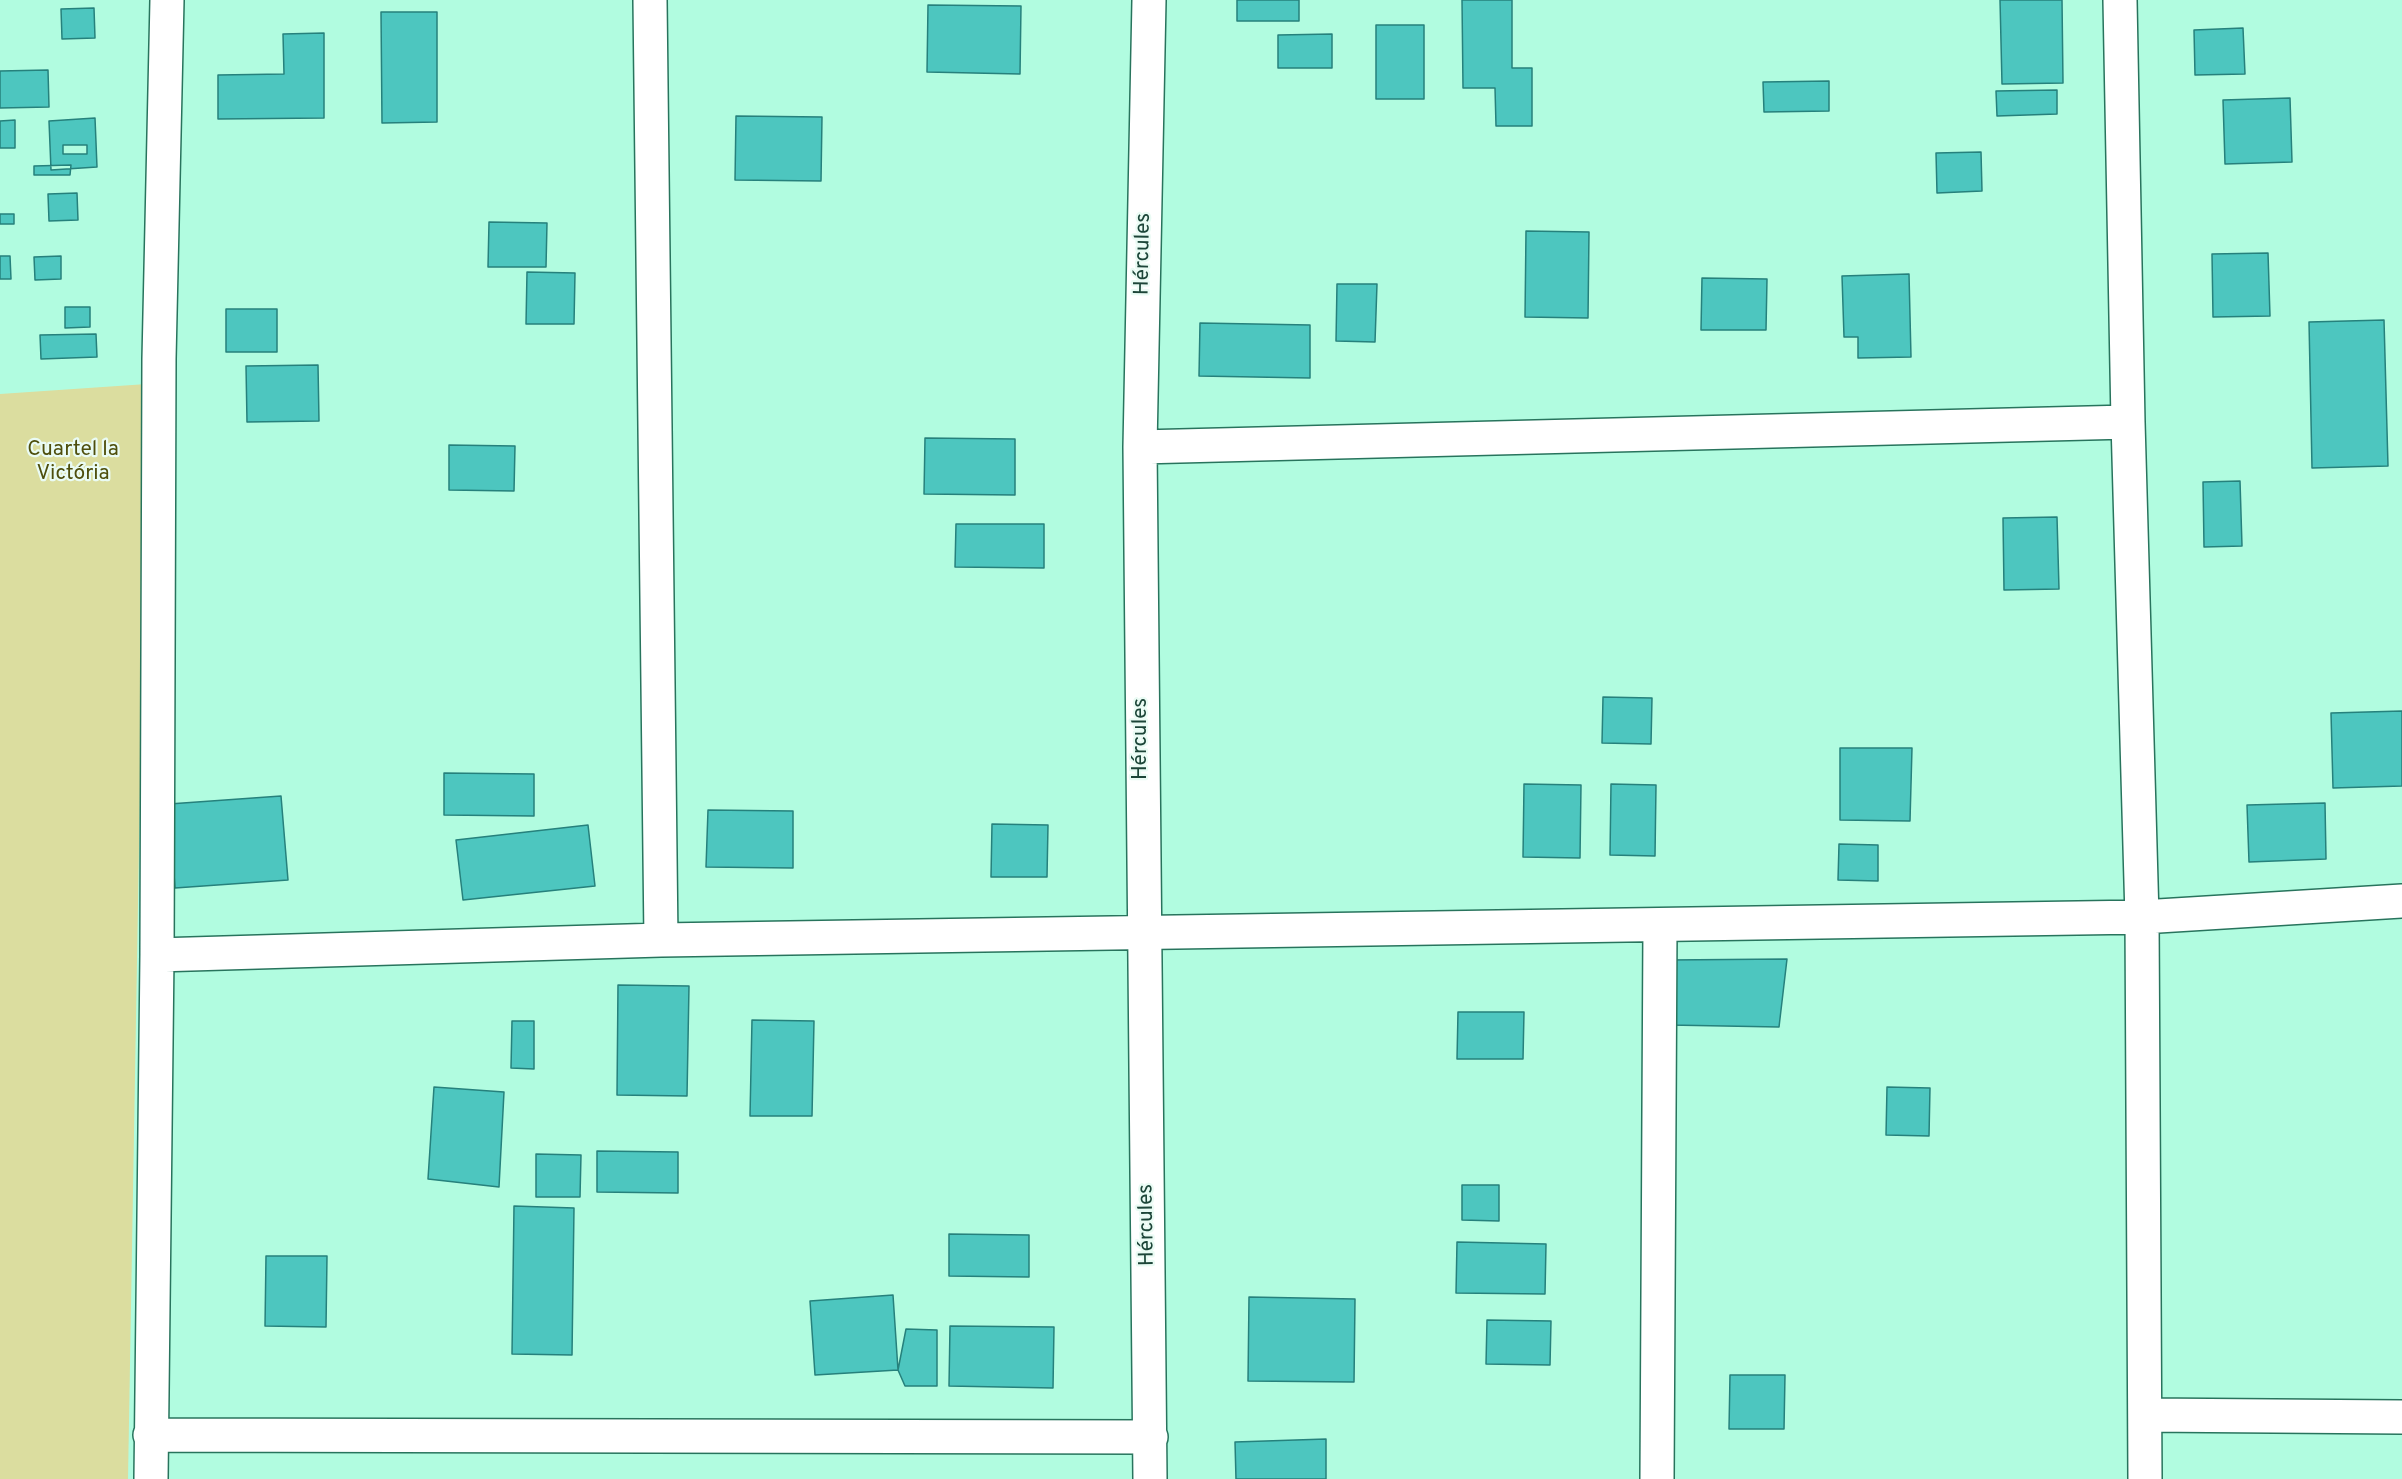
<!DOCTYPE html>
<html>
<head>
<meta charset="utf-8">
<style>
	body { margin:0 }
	canvas { display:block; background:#b1fce0 }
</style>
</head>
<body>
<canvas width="2402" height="1479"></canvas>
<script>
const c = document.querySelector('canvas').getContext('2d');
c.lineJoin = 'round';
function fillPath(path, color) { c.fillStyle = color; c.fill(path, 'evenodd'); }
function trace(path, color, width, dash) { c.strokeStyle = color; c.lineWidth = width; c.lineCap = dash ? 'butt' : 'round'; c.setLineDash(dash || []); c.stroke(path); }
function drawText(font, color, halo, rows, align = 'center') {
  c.font = font + ' Overpass,sans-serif'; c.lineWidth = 4.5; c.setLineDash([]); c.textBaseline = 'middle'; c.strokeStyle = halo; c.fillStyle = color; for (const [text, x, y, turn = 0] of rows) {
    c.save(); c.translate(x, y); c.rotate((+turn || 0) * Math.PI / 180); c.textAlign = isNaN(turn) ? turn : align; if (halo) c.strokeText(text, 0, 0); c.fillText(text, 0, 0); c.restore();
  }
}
fillPath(new Path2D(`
	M 147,384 L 128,1479 L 0,1479 L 0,394 Z`), '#dbdd9f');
const building = new Path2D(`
	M 1237,0 L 1299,0 L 1299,21 L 1237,21 Z
	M 1462,0 L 1512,0 L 1512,68 L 1532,68 L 1532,126 L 1496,126 L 1495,88 L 1463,88 Z
	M 2000,0 L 2062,0 L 2063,83 L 2002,84 Z
	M 928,5 L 1021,6 L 1020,74 L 927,72 Z
	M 94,8 L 95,38 L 62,39 L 61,9 Z
	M 381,12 L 437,12 L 437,122 L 382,123 Z
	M 1376,25 L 1424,25 L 1424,99 L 1376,99 Z
	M 2243,28 L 2245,74 L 2195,75 L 2194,30 Z
	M 324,33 L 324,118 L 218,119 L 218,75 L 284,74 L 283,34 Z
	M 1332,34 L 1332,68 L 1278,68 L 1278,35 Z
	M 48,70 L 49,107 L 0,108 L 0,71 Z
	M 1829,81 L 1829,111 L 1764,112 L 1763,82 Z
	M 2057,90 L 2057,114 L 1997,116 L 1996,91 Z
	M 2290,98 L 2292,162 L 2225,164 L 2223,100 Z
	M 736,116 L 822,117 L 821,181 L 735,180 Z
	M 95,118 L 97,167 L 51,170 L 49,121 Z
	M 15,120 L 15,148 L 0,148 L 0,121 Z
	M 63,145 L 87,145 L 87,154 L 63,154 Z
	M 1981,152 L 1982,191 L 1937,193 L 1936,153 Z
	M 71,165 L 70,175 L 34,175 L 34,166 Z
	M 77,193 L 78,220 L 49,221 L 48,194 Z
	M 0,214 L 14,214 L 14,224 L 0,224 Z
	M 489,222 L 547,223 L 546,267 L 488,267 Z
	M 1526,231 L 1589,232 L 1588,318 L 1525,317 Z
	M 2268,253 L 2270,316 L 2213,317 L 2212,254 Z
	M 0,256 L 10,256 L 11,279 L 0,279 Z
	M 61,256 L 61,279 L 35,280 L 34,257 Z
	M 527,272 L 575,273 L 574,324 L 526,324 Z
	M 1909,274 L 1911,357 L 1858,358 L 1858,337 L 1844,337 L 1842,276 Z
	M 1702,278 L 1767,279 L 1766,330 L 1701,330 Z
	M 1337,284 L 1377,284 L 1375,342 L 1336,341 Z
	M 65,307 L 90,307 L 90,327 L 65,328 Z
	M 226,309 L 277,309 L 277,352 L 226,352 Z
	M 2384,320 L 2388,466 L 2312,468 L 2309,322 Z
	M 1200,323 L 1310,325 L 1310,378 L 1199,376 Z
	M 96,334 L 97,357 L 41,359 L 40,335 Z
	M 318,365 L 319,421 L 247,422 L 246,366 Z
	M 925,438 L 1015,439 L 1015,495 L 924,494 Z
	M 449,445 L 515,446 L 514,491 L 449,490 Z
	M 2240,481 L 2242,546 L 2204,547 L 2203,482 Z
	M 2057,517 L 2059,589 L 2004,590 L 2003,518 Z
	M 956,524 L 1044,524 L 1044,568 L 955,567 Z
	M 1603,697 L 1652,698 L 1651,744 L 1602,743 Z
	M 2402,711 L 2402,786 L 2333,788 L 2331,713 Z
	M 1840,748 L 1912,748 L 1910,821 L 1840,820 Z
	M 444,773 L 534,774 L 534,816 L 444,815 Z
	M 1524,784 L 1581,785 L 1580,858 L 1523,857 Z
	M 1611,784 L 1656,785 L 1655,856 L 1610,855 Z
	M 281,796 L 288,880 L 175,888 L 169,804 Z
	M 2325,803 L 2326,859 L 2249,862 L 2247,805 Z
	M 708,810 L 793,811 L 793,868 L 706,867 Z
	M 992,824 L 1048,825 L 1047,877 L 991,877 Z
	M 588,825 L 595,886 L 463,900 L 456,840 Z
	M 1839,844 L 1878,845 L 1878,881 L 1838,880 Z
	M 1787,959 L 1779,1027 L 1669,1025 L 1668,960 Z
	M 618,985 L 689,986 L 687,1096 L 617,1095 Z
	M 1458,1012 L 1524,1012 L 1523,1059 L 1457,1059 Z
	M 752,1020 L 814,1021 L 812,1116 L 750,1116 Z
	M 512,1021 L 534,1021 L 534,1069 L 511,1068 Z
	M 434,1087 L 504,1092 L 499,1187 L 428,1179 Z
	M 1887,1087 L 1930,1088 L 1929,1136 L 1886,1135 Z
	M 597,1151 L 678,1152 L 678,1193 L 597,1192 Z
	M 536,1154 L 581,1155 L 580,1197 L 536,1197 Z
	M 1462,1185 L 1499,1185 L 1499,1221 L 1462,1220 Z
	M 514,1206 L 574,1208 L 572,1355 L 512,1354 Z
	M 949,1234 L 1029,1235 L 1029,1277 L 949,1276 Z
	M 1457,1242 L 1546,1244 L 1545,1294 L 1456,1293 Z
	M 266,1256 L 327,1256 L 326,1327 L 265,1326 Z
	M 893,1295 L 898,1370 L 815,1375 L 810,1301 Z
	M 1249,1297 L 1355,1299 L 1354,1382 L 1248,1381 Z
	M 1487,1320 L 1551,1321 L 1550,1365 L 1486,1364 Z
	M 950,1326 L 1054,1327 L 1053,1388 L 949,1386 Z
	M 906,1329 L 937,1330 L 937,1386 L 905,1386 L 898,1370 Z
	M 1730,1375 L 1785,1375 L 1784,1429 L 1729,1429 Z
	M 1326,1439 L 1326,1479 L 1236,1479 L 1235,1442 Z`);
fillPath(building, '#4dc6bf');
trace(building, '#26817c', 1.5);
const minor = new Path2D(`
	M 650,0 L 661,940
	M 1149,0 L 1140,447 L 1150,1479
	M 2120,0 L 2128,422 L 2142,917 L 2145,1479
	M 1140,447 L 2128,422
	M 157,955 L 661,940 L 2142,917 L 2402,901
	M 2145,1415 L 2402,1417
	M 150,1435 L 1151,1437
	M 151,1479 L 157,955 L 159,359 L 167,0
	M 1657,1479 L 1660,926`);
trace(minor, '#28745d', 36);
trace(minor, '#fff', 33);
drawText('21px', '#1c4538', '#eafbf4', [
	["Hércules",1144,254,-89],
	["Hércules",1142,739,-90],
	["Hércules",1148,1225,-91]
]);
drawText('21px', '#4e4e0c', '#eafbf4', [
	["Cuartel la",73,451],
	["Victória",73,475]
]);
</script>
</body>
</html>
